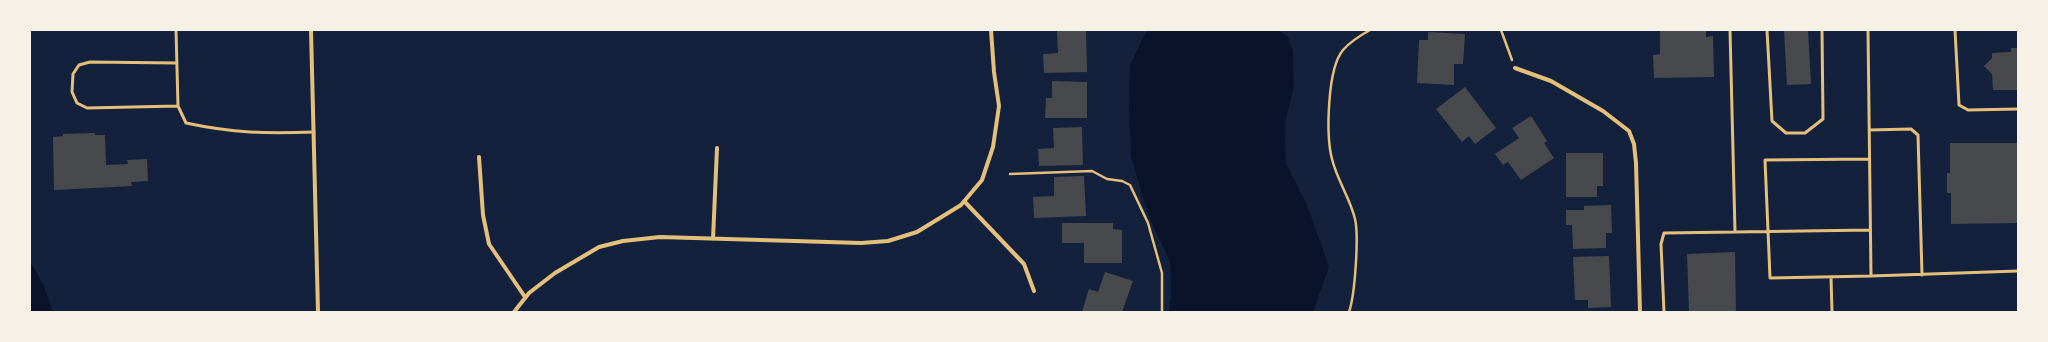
<!DOCTYPE html>
<html>
<head>
<meta charset="utf-8">
<style>
	body { margin:0 }
	#map { position:relative; width:2048px; height:342px; overflow:hidden; background:#14213d; font-family:Signika,sans-serif }
	canvas { display:block }
	.frame { position:absolute; inset:0; border:31px solid #f6f1e7; pointer-events:none }
</style>
</head>
<body>
<div id="map">
<canvas width="2048" height="342"></canvas>
<div class="frame"></div>
</div>
<script>
const c = document.querySelector('canvas').getContext('2d');
c.lineJoin = 'round';
function fillPath(path, color) { c.fillStyle = color; c.fill(path, 'evenodd'); }
function trace(path, color, width, dash) { c.strokeStyle = color; c.lineWidth = width; c.lineCap = dash ? 'butt' : 'round'; c.setLineDash(dash || []); c.stroke(path); }
fillPath(new Path2D(`
	M 1149,30 L 1278,30 L 1288,37 L 1293,51 L 1294,86 L 1285,123 L 1286,163 L 1307,205 L 1329,267 L 1313,312 L 1169,312 L 1171,295 L 1170,262 L 1149,217 L 1131,157 L 1129,109 L 1130,65 L 1146,32 Z
	M 30,261 L 44,286 L 53,312 L 30,312 Z`), '#0b132b');
fillPath(new Path2D(`
	M 1057,30 L 1086,30 L 1087,72 L 1044,73 L 1043,54 L 1058,53 Z
	M 1660,30 L 1706,30 L 1706,37 L 1713,36 L 1714,77 L 1654,78 L 1653,55 L 1660,54 Z
	M 1784,30 L 1808,30 L 1811,84 L 1787,85 Z
	M 1428,32 L 1465,34 L 1463,64 L 1454,64 L 1454,85 L 1417,83 L 1419,40 L 1428,40 Z
	M 2011,48 L 2018,48 L 2018,90 L 1993,90 L 1992,74 L 1984,66 L 1992,58 L 1992,53 L 2011,52 Z
	M 1052,81 L 1087,82 L 1087,118 L 1045,118 L 1046,98 L 1052,98 Z
	M 1465,87 L 1496,128 L 1475,144 L 1469,136 L 1462,142 L 1436,109 Z
	M 1531,116 L 1547,141 L 1544,143 L 1554,158 L 1521,180 L 1508,162 L 1503,165 L 1495,154 L 1519,138 L 1512,128 Z
	M 1082,127 L 1083,165 L 1039,166 L 1038,149 L 1054,148 L 1053,128 Z
	M 95,133 L 95,135 L 105,135 L 106,165 L 128,164 L 127,160 L 147,159 L 148,181 L 131,182 L 132,186 L 54,190 L 53,137 L 63,136 L 63,134 Z
	M 1950,143 L 2018,143 L 2018,223 L 1951,224 L 1951,193 L 1947,193 L 1947,173 L 1950,173 Z
	M 1566,153 L 1603,153 L 1603,186 L 1597,186 L 1597,197 L 1566,197 Z
	M 1084,176 L 1086,216 L 1034,218 L 1033,197 L 1054,196 L 1054,177 Z
	M 1611,205 L 1612,233 L 1606,233 L 1606,248 L 1573,249 L 1572,225 L 1566,225 L 1566,210 L 1584,210 L 1584,206 Z
	M 1062,223 L 1113,223 L 1113,229 L 1122,230 L 1122,263 L 1084,263 L 1084,243 L 1062,243 Z
	M 1735,252 L 1736,312 L 1689,312 L 1687,254 Z
	M 1609,256 L 1611,307 L 1588,308 L 1588,300 L 1575,300 L 1573,257 Z
	M 1105,272 L 1133,281 L 1122,312 L 1082,312 L 1089,289 L 1098,292 Z`), '#48494c');
trace(new Path2D(`
	M 1501,30 L 1512,60
	M 1010,174 L 1092,171 L 1107,179 L 1122,181 L 1130,185 L 1148,223 L 1162,273 L 1162,312
	M 1349,312 C 1355,295 1359,236 1355,219 C 1350,198 1337,180 1332,159 C 1326,136 1327,69 1343,50 C 1350,42 1361,35 1370,30`), '#e5c07b', 2.5);
trace(new Path2D(`
	M 176,30 L 178,106 L 186,123 C 233,133 267,134 314,132
	M 1767,30 L 1772,121 L 1786,133 L 1805,133 L 1823,119 L 1822,30
	M 1868,30 L 1871,276 L 2018,271
	M 1955,30 L 1959,105 L 1968,110 L 2018,109
	M 176,63 L 90,62 L 79,65 L 73,74 L 72,92 L 77,103 L 87,108 L 178,106
	M 1869,130 L 1911,129 L 1918,135 L 1922,275
	M 1869,159 L 1765,160 L 1770,278 L 1871,276
	M 1735,232 L 1870,230
	M 1831,277 L 1832,312
	M 1664,312 L 1661,244 L 1664,233 L 1735,232 L 1730,30`), '#e5c07b', 3);
trace(new Path2D(`
	M 311,30 L 318,312
	M 1515,68 L 1551,81 L 1603,111 L 1629,131 L 1634,144 L 1636,163 L 1640,312
	M 479,157 L 483,215 L 489,244 L 525,297
	M 964,201 L 1024,264 L 1034,291
	M 713,239 L 717,148
	M 514,312 L 529,293 L 555,273 L 599,247 L 623,241 L 660,237 L 861,243 L 888,241 L 917,232 L 961,205 L 982,180 L 993,147 L 999,106 L 994,72 L 991,30`), '#e5c07b', 4);
</script>
</body>
</html>
